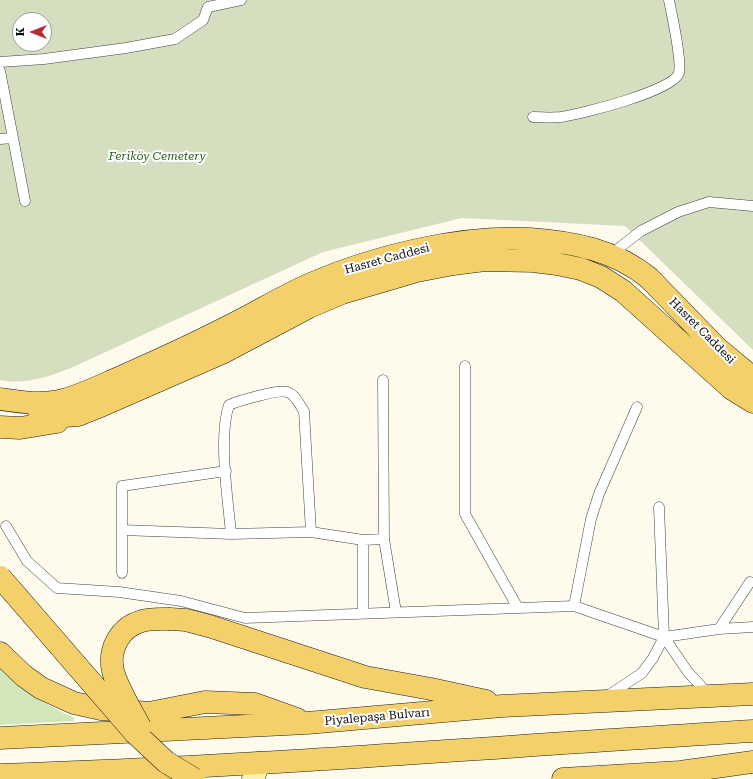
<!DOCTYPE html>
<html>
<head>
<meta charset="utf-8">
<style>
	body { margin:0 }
	#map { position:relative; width:753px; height:779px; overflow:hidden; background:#fefbed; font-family:"Roboto Serif",serif }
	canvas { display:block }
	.north { position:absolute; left:12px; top:12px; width:40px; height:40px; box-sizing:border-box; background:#fff; border:1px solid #9e9e9e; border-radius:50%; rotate:270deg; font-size:11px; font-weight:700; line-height:16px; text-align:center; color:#0d0d0d }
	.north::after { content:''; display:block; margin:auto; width:14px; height:18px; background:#b72b32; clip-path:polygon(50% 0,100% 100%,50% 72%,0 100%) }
</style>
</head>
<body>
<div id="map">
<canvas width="753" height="779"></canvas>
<div class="north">K</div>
</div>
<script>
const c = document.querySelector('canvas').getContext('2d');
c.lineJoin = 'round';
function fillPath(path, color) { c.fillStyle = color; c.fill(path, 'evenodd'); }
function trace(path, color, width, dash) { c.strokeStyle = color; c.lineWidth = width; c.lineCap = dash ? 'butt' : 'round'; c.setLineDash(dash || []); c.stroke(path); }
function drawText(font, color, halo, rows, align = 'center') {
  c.font = font + ' "Roboto Serif",serif'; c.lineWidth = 4; c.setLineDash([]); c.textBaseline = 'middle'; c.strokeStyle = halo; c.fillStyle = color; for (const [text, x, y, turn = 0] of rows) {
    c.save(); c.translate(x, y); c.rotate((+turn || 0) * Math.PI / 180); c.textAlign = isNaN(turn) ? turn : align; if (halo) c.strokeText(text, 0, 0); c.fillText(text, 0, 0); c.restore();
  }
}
fillPath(new Path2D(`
	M 0,669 C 21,691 47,705 74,718 L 74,721 L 0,725 Z`), '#d1e7b9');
fillPath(new Path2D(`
	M 0,0 L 753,0 L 753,350 L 625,226 L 462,218 L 323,252 L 71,368 C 48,377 24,385 0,380 ZM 20,20 L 44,20 L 44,44 L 20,44 Z`), '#d5dfc0');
const lane = new Path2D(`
	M 0,62 L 44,59 L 126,48 L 175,39 L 203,20 L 208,7 L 241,0
	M 0,71 L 13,138
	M 533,117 C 542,117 552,118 561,117 C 581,114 674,91 679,73 C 682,59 672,16 669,0
	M 0,139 L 13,138 L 25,201
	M 610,255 L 641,231 L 678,212 L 709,202 L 753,206
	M 465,366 L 465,514 L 518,608
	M 383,380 L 384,539 L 396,612
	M 226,471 L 122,486 L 122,530 L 231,534 L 311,532 L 363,540 L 363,613
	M 6,526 L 27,561 L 57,588 L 119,592 L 181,601 L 245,618 L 574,606 L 664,637 L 719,629 L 753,627
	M 122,530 L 122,573
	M 231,534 C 228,499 218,437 229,405 C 238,401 279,389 287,392 C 295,394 299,404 304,411 L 311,532
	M 363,540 L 384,539
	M 574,606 L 591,519 L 599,494 L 637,407
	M 719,629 L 750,582
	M 664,637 L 688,672 L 710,696
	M 606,697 L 642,673 L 653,658 L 664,637 L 659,507`);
const secondary = new Path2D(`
	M 253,779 L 259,763`);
const primary = new Path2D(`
	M 0,399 C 20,402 39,405 59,401 C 81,396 102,385 123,376 C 164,358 203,340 243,319 C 266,307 289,293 313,283 C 375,256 462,235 530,239 C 573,242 615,250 649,278 L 717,348 L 753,378
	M 39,418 L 78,415 L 103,405 L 222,353 L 309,307 L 342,293 L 417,271 L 453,264 L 485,260 L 533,261 L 557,264 L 581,269 L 601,277 L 623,291 L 732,389 L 753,402
	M 0,427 L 20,428 L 57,422
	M 170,619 L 186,620 L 209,626 L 365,677 L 431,689 L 486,701
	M 0,653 L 24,676 L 41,688 L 74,703 L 101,709 L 149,713 L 205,702 L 255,704 L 297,719
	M 0,738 L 307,723 L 502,706 L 753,694
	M 0,775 C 251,767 502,746 753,731
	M 563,779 L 680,772 L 753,762`);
trace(lane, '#404040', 11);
trace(secondary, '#2f2f2f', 23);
trace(primary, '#1e1e1e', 23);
trace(lane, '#fff', 10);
trace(secondary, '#fcf2ab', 22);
trace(primary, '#f3d069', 22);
const primaryBridge = new Path2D(`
	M 0,577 L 135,733 L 166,762 L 194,779
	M 140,727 C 131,709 118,690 113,671 C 108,649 120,627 142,621 C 151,618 161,619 170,619`);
trace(primaryBridge, '#1e1e1e', 23, []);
trace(primaryBridge, '#f3d069', 22);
drawText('italic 12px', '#2e6220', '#fff', [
	["Feriköy Cemetery",157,156]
]);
drawText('12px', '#0d0d0d', '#fff', [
	["Hasret Caddesi",387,259,-15],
	["Hasret Caddesi",702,331,45],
	["Piyalepaşa Bulvarı",377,717,-5]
]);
</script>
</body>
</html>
